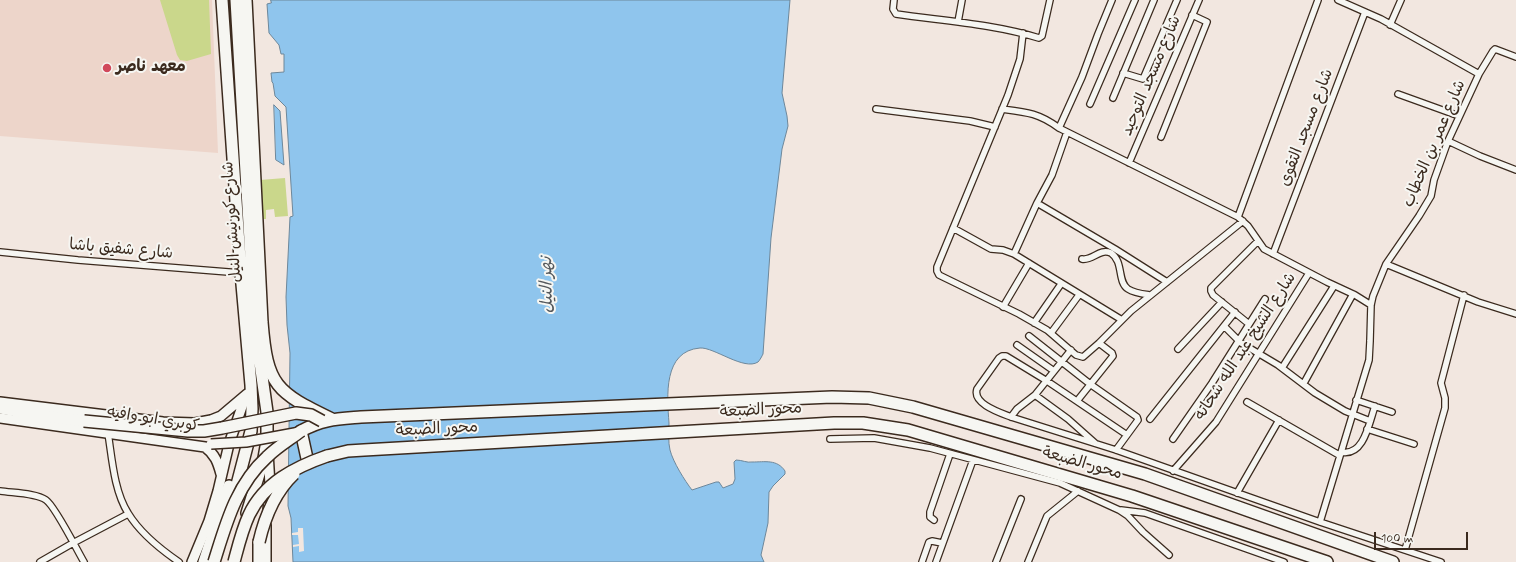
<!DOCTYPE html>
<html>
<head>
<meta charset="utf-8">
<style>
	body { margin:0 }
	#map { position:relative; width:1516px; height:562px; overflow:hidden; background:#f2e7e0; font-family:Mynerve,sans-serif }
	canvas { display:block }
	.scale { position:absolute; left:1374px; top:532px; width:94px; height:18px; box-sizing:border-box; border:2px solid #3b2a1e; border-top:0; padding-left:5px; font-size:12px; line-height:14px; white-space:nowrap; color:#3b2a1e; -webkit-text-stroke:3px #f6f6f2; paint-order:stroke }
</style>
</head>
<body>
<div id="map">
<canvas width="1516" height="562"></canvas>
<div class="scale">100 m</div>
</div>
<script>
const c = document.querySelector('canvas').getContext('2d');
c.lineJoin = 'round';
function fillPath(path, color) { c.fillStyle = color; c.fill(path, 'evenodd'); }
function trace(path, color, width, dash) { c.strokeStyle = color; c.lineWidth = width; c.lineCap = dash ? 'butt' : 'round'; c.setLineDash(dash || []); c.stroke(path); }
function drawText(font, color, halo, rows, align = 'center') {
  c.font = font + ' Mynerve,"Playpen Sans Arabic",sans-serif'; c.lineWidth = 4; c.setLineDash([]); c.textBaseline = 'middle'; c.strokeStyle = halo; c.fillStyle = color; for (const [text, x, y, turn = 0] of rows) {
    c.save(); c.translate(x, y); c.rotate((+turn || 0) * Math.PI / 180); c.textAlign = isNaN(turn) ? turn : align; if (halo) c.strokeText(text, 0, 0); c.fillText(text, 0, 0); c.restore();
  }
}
fillPath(new Path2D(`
	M 0,0 L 212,0 L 218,153 L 0,136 Z`), '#edd5ca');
fillPath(new Path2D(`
	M 160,0 L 209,0 L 211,54 L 187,61 L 180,60 L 177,55 Z
	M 285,178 L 288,216 L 275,217 L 274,209 L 266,210 L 266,219 L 263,219 L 260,180 Z`), '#cad78b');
const water = new Path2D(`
	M 271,0 L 790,0 L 782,93 L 787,116 L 788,126 L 782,149 L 771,238 L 763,354 C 762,356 760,360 758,362 C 744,371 714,347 700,348 C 663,351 667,396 669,423 C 669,432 668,442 670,450 C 673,462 685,481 692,490 L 716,482 L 719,482 L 723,488 L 733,484 L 735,479 L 734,462 L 736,460 C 742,460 747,463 752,462 C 765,462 777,459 785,471 L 785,474 L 773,486 L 769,492 L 768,523 L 761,555 L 764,562 L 293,562 L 291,518 L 288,506 L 290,353 L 287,325 L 286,297 L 290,217 L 293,216 L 286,107 L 275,96 L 273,83 L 272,82 L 271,73 L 284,72 L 284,54 L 281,54 L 279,45 L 269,33 L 267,4 L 271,3 Z
	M 274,105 L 280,111 L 284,165 L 276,160 Z`);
fillPath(water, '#8fc5ed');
trace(water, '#6d879a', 1);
fillPath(new Path2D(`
	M 298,528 L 303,528 L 304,551 L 299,552 L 299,546 L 293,547 L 293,545 L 299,544 L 298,535 L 292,535 L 292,533 L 298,532 Z`), '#f2e7e0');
const street = new Path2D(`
	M 894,0 L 893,9 L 896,14 C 944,21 993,24 1039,38 L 1042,36 L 1050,0
	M 1338,0 L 1381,19 L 1479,74
	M 958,22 L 962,0
	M 1390,25 L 1401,0
	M 1023,33 L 1020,59 L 1008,95 L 937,267 L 937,271 L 939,275 L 1019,314 L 1047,330 L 1076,355 L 1083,357 L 1099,343 L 1131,311 L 1243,221
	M 1123,73 L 1143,79 L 1177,0
	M 1398,94 L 1459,116
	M 1113,98 L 1154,0
	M 1090,104 L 1135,0
	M 876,109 L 970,121 L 995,127
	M 1002,109 C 1026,112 1039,113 1059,128 L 1238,217 L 1248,226 L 1264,249 L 1327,282 L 1355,295 L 1371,305
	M 1059,128 L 1082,77 L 1098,34 L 1112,0
	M 1067,132 L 1052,175 L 1037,203 L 1115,249 L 1167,282
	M 1161,137 L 1207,22 L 1192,15
	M 1448,141 L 1480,156 L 1516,170
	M 1129,163 L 1199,0
	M 1238,217 L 1318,0
	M 953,228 L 991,249 L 1003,250 L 1014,254 L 1122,320
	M 0,252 L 78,260 L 241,273
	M 1014,254 L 1037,203
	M 1273,254 L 1365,12
	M 1082,259 C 1093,261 1099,248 1111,253 C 1124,262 1117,282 1128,289 C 1134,293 1143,294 1150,295
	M 1386,264 L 1478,302 L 1516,314
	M 1003,307 L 1029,263
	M 1034,323 L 1061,284
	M 1249,324 L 1213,295 L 1211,291 L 1211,288 L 1258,241
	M 1224,326 L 1241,343 L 1278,365 L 1315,393 L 1345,411 L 1370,421
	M 1051,333 L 1079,295
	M 1029,336 L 1090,384 L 1137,417 L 1138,420 L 1127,435
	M 1017,345 L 1054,371
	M 1178,349 L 1222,302
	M 1282,368 L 1334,286
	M 1304,383 L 1353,294
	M 1035,395 L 1068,419 L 1095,443
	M 1356,400 L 1392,412
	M 1077,401 L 1113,356 L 1112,353 L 1099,343
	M 1247,402 L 1339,455
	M 1011,417 L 1017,409 L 1035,395 L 1071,350
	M 1150,419 L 1235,312
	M 1367,429 L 1414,444
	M 108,433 C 112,458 114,491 128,513 C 140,533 160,549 179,562
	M 830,439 L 874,438 L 930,448 L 1060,483 L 1119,510 L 1128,516 L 1143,532 L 1169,555
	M 1173,439 L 1212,383 L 1265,299
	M 1116,450 L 1127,435 L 1047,381 L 1006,356 L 1002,356 L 999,358 L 977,389 C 972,404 1001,413 1011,417 L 1116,450 L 1320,522 L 1441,562
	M 1341,452 C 1364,457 1369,423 1375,406
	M 1173,471 L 1216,422 L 1309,273
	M 0,491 C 13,493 36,493 46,500 C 55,506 77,550 84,562
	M 1237,493 L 1279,420
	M 1121,510 L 1145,513 L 1284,562
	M 934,520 L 930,517 L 930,512 L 950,454
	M 1320,522 L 1369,360 L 1370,341 L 1371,305 L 1373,296 L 1386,264 L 1419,216 L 1431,196 L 1434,180 L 1448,141 L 1479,74 L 1493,51 L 1495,49 L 1516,57
	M 1405,550 L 1445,408 L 1445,398 L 1441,383 L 1464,295
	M 40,562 L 73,543 L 128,514
	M 922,562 L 929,542 L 932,541 L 942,543
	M 936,562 L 973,460
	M 996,562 L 1021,499
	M 1028,562 L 1047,516 L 1078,491`);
const primary = new Path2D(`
	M 0,402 L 163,422 L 195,423 L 211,420 L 221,416 L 247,394
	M 0,418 L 205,447 C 215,454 218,463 221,474
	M 268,511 L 270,485 L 268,452
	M 192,562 L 209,521 L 218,491 L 229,444 L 246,395
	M 266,562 L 266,525`);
const highway = new Path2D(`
	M 222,0 L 241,273 L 251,385 L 252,409 L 251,431 L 233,500
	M 236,0 L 255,327 L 267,412 L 267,441 L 264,458 L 247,513
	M 246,0 L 262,322 C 267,386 276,392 332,419
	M 0,408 L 44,416 L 84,421
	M 327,456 L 348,451 L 364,450 L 834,423 L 863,423 L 908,430 L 1132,496 L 1327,562
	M 308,463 L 301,431 C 323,419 337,419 361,417 L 832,397 L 869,398 L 913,407 L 1145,474 L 1393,562
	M 204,562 L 229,486
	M 259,562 L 259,542`);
trace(street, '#3b2a1e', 8);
trace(primary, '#3b2a1e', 12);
trace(highway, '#3b2a1e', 14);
trace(street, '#f6f6f2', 5.5);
trace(primary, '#f6f6f2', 9);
trace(highway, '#f6f6f2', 11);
const primaryBridge = new Path2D(`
	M 211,444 L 246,442 L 300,432`);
const highwayBridge = new Path2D(`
	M 84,421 L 188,431 L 204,431 L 222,428 L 296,413 L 311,415 L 322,421
	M 259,542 C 265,516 275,492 294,474
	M 214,562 C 226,524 236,485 267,457 C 277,447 289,440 301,431
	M 234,562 C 238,547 242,530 249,515 C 264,483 295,467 327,456`);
trace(primaryBridge, '#3b2a1e', 12, []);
trace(highwayBridge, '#3b2a1e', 14, []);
trace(primaryBridge, '#f6f6f2', 9);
trace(highwayBridge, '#f6f6f2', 11);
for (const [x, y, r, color] of [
	[107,68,5,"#d1495b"]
]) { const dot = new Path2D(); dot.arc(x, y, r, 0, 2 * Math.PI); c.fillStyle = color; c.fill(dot); trace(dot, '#f6f6f2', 1.5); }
drawText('bold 16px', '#3b2a1e', '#f6f6f2', [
	["معهد ناصر",116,68]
], 'left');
drawText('16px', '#3b2a1e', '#f6f6f2', [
	["شارع مسجد التوحيد",1152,76,-67],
	["شارع مسجد التقوى",1307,128,-69],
	["شارع عمر بن الخطاب",1435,144,-67],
	["شارع كورنيش النيل",233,222,-94],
	["شارع شفيق باشا",121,250,5],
	["شارع الشيخ عبد الله شحاته",1246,347,-57],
	["محور الضبعة",761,411,-3],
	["كوبري ابو وافيه",153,420,9],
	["محور الضبعة",437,430,-3],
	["محور الضبعة",1082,464,16]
]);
drawText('italic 17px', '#54585c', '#f6f6f2', [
	["نهر النيل",548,285,-91]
]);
</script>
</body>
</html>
